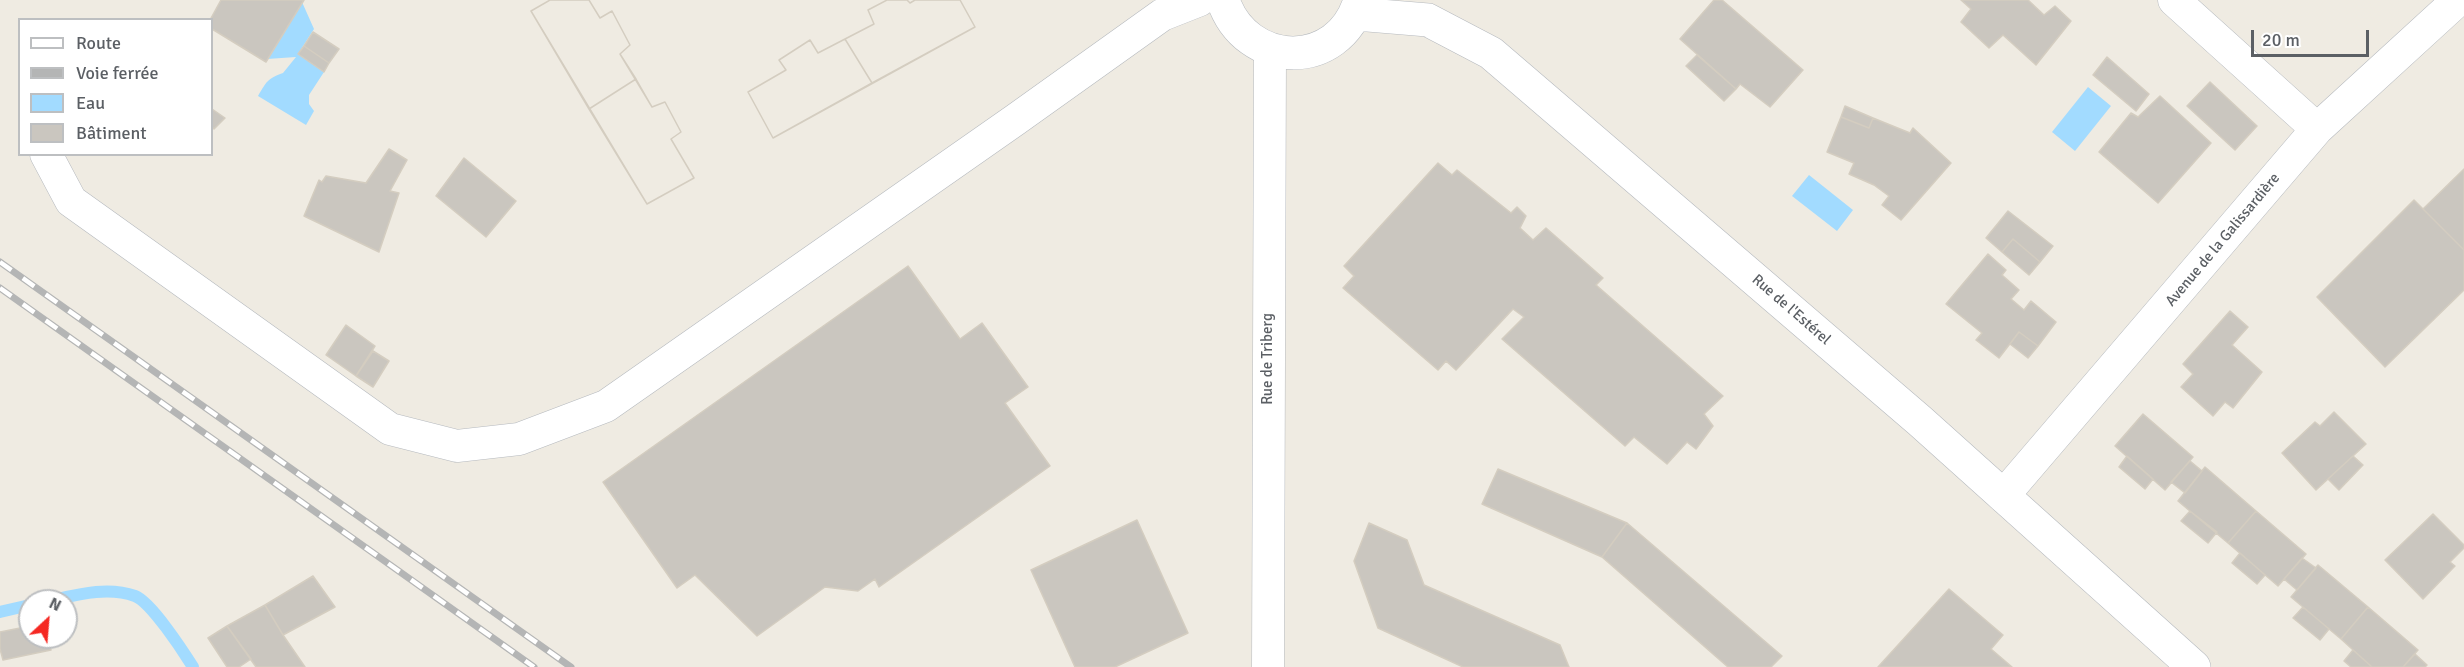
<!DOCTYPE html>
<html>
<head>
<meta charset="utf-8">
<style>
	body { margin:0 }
	#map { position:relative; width:2464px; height:667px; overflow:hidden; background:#efebe2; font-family:Signika,sans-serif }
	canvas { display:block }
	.legend { position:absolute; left:18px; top:18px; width:195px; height:138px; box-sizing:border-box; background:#fff; border:2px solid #bdbfc1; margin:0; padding:8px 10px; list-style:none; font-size:18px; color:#5b5f64 }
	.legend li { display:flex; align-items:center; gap:12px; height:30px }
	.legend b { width:30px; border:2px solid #bdbfc1 }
	.north { position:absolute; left:18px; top:589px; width:60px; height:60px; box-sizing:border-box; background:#fff; border:2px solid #bdbfc1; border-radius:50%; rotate:26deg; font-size:16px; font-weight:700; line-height:24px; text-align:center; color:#5b5f64 }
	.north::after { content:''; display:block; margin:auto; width:21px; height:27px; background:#f52822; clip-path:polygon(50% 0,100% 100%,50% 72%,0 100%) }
	.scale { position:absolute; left:2251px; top:30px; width:118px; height:27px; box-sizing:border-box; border:3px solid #5b5f64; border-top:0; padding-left:8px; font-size:18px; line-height:21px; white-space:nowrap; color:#5b5f64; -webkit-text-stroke:4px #fff; paint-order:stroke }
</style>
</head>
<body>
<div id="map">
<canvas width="2464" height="667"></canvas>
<ul class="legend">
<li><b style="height:8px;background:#fff"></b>Route</li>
<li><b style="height:8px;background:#b4b5b5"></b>Voie ferrée</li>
<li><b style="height:16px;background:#a2dbff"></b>Eau</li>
<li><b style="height:16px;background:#cac6bf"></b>Bâtiment</li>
</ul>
<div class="north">N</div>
<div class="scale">20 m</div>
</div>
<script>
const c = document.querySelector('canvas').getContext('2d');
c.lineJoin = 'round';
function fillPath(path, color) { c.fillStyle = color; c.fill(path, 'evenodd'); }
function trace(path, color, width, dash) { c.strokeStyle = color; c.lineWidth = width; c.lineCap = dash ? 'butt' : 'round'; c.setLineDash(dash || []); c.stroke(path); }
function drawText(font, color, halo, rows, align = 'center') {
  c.font = font + ' Signika,sans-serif'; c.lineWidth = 5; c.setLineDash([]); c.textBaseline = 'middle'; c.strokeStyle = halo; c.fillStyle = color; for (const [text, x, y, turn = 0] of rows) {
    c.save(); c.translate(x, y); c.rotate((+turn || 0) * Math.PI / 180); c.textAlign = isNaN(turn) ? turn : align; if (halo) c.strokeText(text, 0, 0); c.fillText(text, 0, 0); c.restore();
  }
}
fillPath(new Path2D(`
	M 302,2 L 314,29 L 298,54 L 324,72 L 309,95 L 309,104 L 314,111 L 306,125 L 258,96 C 267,81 267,79 283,73 L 296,57 L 267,59 Z
	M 2088,87 L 2111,106 L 2075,151 L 2052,132 Z
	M 1809,175 L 1853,210 L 1837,231 L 1792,196 Z`), '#a2dbff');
trace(new Path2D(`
	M 49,601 C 76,595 107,586 135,596 C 151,602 183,651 193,667
	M 0,612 L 30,605`), '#a2dbff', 12);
const building = new Path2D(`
	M 221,0 L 304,0 L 266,62 L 212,29 L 210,20 Z
	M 550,0 L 589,0 L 600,18 L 612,11 L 630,45 L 620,54 L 652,107 L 665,102 L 681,132 L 671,139 L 694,178 L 647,204 L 531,11 Z
	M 550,0 L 589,0 L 600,18 L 612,11 L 630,45 L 620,54 L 636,79 L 589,109 L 531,11 Z
	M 887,0 L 907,0 L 910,3 L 915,0 L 960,0 L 975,27 L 773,138 L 748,92 L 786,70 L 779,60 L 810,40 L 818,53 L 874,24 L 868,10 Z
	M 887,0 L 907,0 L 910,3 L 915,0 L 960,0 L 975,27 L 872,83 L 845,39 L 874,24 L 868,10 Z
	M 1714,0 L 1722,0 L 1803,70 L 1770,107 L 1740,84 L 1736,89 L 1680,39 Z
	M 1961,0 L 2028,0 L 2044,15 L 2055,6 L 2071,21 L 2036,65 L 2003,35 L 1989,48 L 1961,22 L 1971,9 Z
	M 313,32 L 339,49 L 329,63 L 304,46 Z
	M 845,39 L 872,83 L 773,138 L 748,92 L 786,70 L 779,60 L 810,40 L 818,53 Z
	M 304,46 L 329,63 L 324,72 L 298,54 Z
	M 1697,55 L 1736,89 L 1724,101 L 1686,66 Z
	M 2107,57 L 2149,94 L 2136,111 L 2093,75 Z
	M 636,79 L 652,107 L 665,102 L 681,132 L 671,139 L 694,178 L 647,204 L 589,109 Z
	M 2210,82 L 2257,126 L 2235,150 L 2187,106 Z
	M 2160,96 L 2211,143 L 2158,203 L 2099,152 L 2131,113 L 2138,117 Z
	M 1845,106 L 1873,118 L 1869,128 L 1841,117 Z
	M 212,109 L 225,118 L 214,129 L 212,127 Z
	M 1841,117 L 1869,128 L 1873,118 L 1910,133 L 1913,128 L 1951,163 L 1901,220 L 1882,205 L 1889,196 L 1874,185 L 1849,174 L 1854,163 L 1827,152 Z
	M 389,149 L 407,160 L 390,191 L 399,193 L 379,252 L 304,216 L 319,180 L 322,182 L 326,176 L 366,183 Z
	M 464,158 L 516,201 L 486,237 L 436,196 Z
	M 1438,163 L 1452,175 L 1457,170 L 1511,213 L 1517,207 L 1526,216 L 1520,228 L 1533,240 L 1546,228 L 1603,278 L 1596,285 L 1723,396 L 1704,414 L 1713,426 L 1696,449 L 1687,442 L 1667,464 L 1634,437 L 1625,446 L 1502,339 L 1524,317 L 1513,309 L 1456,370 L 1446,361 L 1438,370 L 1343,288 L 1354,276 L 1344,266 Z
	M 2464,169 L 2464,250 L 2423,209 Z
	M 2414,200 L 2464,250 L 2464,290 L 2385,367 L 2317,297 Z
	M 2008,211 L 2053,246 L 2040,262 L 2013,239 L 2002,252 L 1986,238 Z
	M 2013,239 L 2040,262 L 2029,275 L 2002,252 Z
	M 1988,254 L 2006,270 L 2002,275 L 2019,290 L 2011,299 L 2024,310 L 2031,301 L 2056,322 L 2038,346 L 2019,332 L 1999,358 L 1976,340 L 1982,333 L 1946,304 Z
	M 908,266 L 960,339 L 982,323 L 1028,387 L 1005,403 L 1050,466 L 879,587 L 875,579 L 858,591 L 825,587 L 757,636 L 695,575 L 677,588 L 603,482 Z
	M 2230,311 L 2248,327 L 2232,345 L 2262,372 L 2233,408 L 2225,402 L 2213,416 L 2181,387 L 2193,374 L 2183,364 Z
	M 346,325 L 375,346 L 356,376 L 326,355 Z
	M 2019,332 L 2038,346 L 2028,358 L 2010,344 Z
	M 373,351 L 389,361 L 373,387 L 356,376 Z
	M 2334,412 L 2366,444 L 2316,490 L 2282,453 L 2315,422 L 2320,426 Z
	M 2143,414 L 2193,457 L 2165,490 L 2115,446 Z
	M 2127,456 L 2153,479 L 2145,489 L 2119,467 Z
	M 2353,456 L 2363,465 L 2339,490 L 2328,479 Z
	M 2190,461 L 2202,471 L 2185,493 L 2171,482 Z
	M 2205,467 L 2256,511 L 2228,543 L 2178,501 Z
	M 1498,469 L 1627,523 L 1602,557 L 1482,504 Z
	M 2190,511 L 2217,532 L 2208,543 L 2181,521 Z
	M 2256,511 L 2306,554 L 2278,586 L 2228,543 Z
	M 2433,514 L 2464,545 L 2464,548 L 2450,562 L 2455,566 L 2423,599 L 2385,560 Z
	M 1137,520 L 1188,633 L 1115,667 L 1075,667 L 1031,570 Z
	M 1369,523 L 1407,540 L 1424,585 L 1560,645 L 1569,667 L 1463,667 L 1378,628 L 1354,561 Z
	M 1627,523 L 1782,656 L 1771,667 L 1728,667 L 1602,557 Z
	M 2240,553 L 2265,575 L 2257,584 L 2232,563 Z
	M 2302,558 L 2316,568 L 2297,590 L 2284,579 Z
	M 2318,565 L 2368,607 L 2341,639 L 2291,597 Z
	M 313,576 L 335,607 L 283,635 L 265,605 Z
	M 1949,589 L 2003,635 L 1991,649 L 2012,667 L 1878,667 Z
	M 265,605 L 283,635 L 305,667 L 256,667 L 227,626 Z
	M 2303,607 L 2329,629 L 2320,640 L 2293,618 Z
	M 2368,607 L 2418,650 L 2403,667 L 2372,667 L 2341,639 Z
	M 30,626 L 30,637 L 47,637 L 51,650 L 3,660 L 0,649 L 0,632 Z
	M 227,626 L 251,659 L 239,667 L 227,667 L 208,638 Z
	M 2353,650 L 2372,667 L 2351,667 L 2344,661 Z
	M 2415,654 L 2427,665 L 2425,667 L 2403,667 Z`);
fillPath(building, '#cac6bf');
trace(building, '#d4cdc0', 1.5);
const minor = new Path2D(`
	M 2174,0 L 2317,129
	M 46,154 L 71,201 L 390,429 L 457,446 L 519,439 L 606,406 L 1015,120 L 1162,15 L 1200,0
	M 2003,496 L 2317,129 L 2458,0
	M 1268,667 L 1270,51`);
const tertiary = new Path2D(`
	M 1223,0 C 1246,69 1339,72 1360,0
	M 1356,14 L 1428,20 L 1491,53 L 1920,421 L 2194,667`);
trace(minor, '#b5b9be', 33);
trace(tertiary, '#b5b9be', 34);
trace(minor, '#fff', 32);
trace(tertiary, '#fff', 33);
const rail = new Path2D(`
	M 0,262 L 571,667
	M 0,288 L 534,667`);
trace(rail, '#b4b5b5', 7);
trace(rail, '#fff', 4.5, [14]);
drawText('15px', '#5b5f64', '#fff', [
	["Avenue de la Galissardière",2223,240,-50],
	["Rue de l'Estérel",1791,310,41],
	["Rue de Triberg",1268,359,-90]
]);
</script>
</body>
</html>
